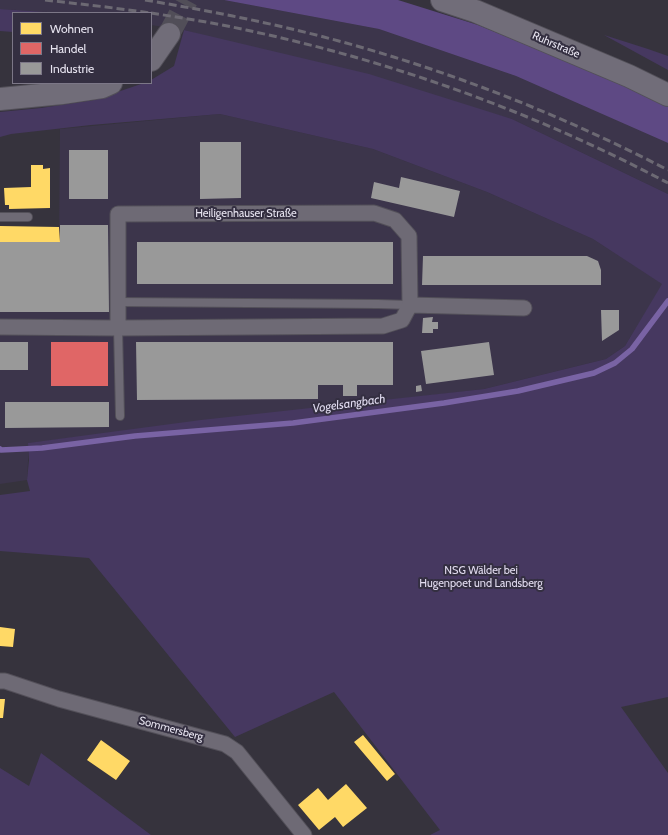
<!DOCTYPE html>
<html>
<head>
<meta charset="utf-8">
<style>
	body { margin:0 }
	#map { position:relative; width:668px; height:835px; overflow:hidden; background:#36333d; font-family:Cabin,sans-serif }
	canvas { display:block }
	.legend { position:absolute; left:12px; top:12px; width:140px; height:72px; box-sizing:border-box; background:#342f41; border:1px solid #7c7787; margin:0; padding:5px 7px; list-style:none; font-size:12px; color:#e7e4f0 }
	.legend li { display:flex; align-items:center; gap:8px; height:20px }
	.legend b { width:20px; border:1px solid #7c7787 }
</style>
</head>
<body>
<div id="map">
<canvas width="668" height="835"></canvas>
<ul class="legend">
<li><b style="height:11px;background:#ffd966"></b>Wohnen</li>
<li><b style="height:11px;background:#e06666"></b>Handel</li>
<li><b style="height:11px;background:#999"></b>Industrie</li>
</ul>
</div>
<script>
const c = document.querySelector('canvas').getContext('2d');
c.lineJoin = 'round';
function fillPath(path, color) { c.fillStyle = color; c.fill(path, 'evenodd'); }
function trace(path, color, width, dash) { c.strokeStyle = color; c.lineWidth = width; c.lineCap = dash ? 'butt' : 'round'; c.setLineDash(dash || []); c.stroke(path); }
function drawText(font, color, halo, rows, align = 'center') {
  c.font = font + ' Cabin,sans-serif'; c.lineWidth = 4; c.setLineDash([]); c.textBaseline = 'middle'; c.strokeStyle = halo; c.fillStyle = color; for (const [text, x, y, turn = 0] of rows) {
    c.save(); c.translate(x, y); c.rotate((+turn || 0) * Math.PI / 180); c.textAlign = isNaN(turn) ? turn : align; if (halo) c.strokeText(text, 0, 0); c.fillText(text, 0, 0); c.restore();
  }
}
fillPath(new Path2D(`
	M 0,0 L 224,0 L 379,29 L 516,76 L 668,143 L 668,194 L 512,119 L 184,30 L 151,25 L 151,13 L 62,13 L 0,9 Z
	M 220,114 L 373,149 L 487,192 L 593,239 L 663,284 L 625,346 L 606,359 L 484,389 L 29,443 L 27,480 L 0,484 L 0,241 L 59,241 L 60,129 Z`), '#3c354b');
fillPath(new Path2D(`
	M 0,9 L 62,13 L 13,13 L 13,32 L 0,31 Z
	M 184,30 L 369,74 L 512,119 L 668,194 L 668,697 L 621,707 L 668,773 L 668,835 L 430,835 L 440,830 L 334,692 L 235,737 L 89,558 L 0,551 L 0,495 L 30,491 L 27,480 L 29,460 L 28,443 L 201,420 L 484,389 L 606,359 L 625,346 L 662,284 L 593,239 L 487,192 L 373,149 L 220,114 L 91,125 L 11,134 L 0,137 L 0,112 L 41,108 L 94,100 L 144,83 L 151,83 L 151,80 L 174,66 Z
	M 604,35 L 648,49 L 668,56 L 668,70 Z
	M 41,753 L 151,835 L 0,835 L 0,768 L 29,786 Z`), '#463860');
fillPath(new Path2D(`
	M 224,0 L 398,0 L 478,25 L 628,86 L 668,105 L 668,143 L 516,76 L 379,29 Z`), '#5e4984');
fillPath(new Path2D(`
	M 31,165 L 43,165 L 43,169 L 50,168 L 50,208 L 9,209 L 9,205 L 5,205 L 4,188 L 31,187 Z
	M 0,226 L 59,227 L 60,242 L 0,242 Z
	M 0,627 L 15,629 L 13,647 L 0,646 Z
	M 0,699 L 5,699 L 3,718 L 0,718 Z
	M 363,735 L 395,774 L 387,781 L 354,742 Z
	M 101,740 L 130,761 L 116,780 L 87,760 Z
	M 346,784 L 367,808 L 343,827 L 335,817 L 319,830 L 298,805 L 318,788 L 328,800 Z`), '#ffd966');
fillPath(new Path2D(`
	M 51,342 L 108,342 L 108,386 L 51,386 Z`), '#e06666');
fillPath(new Path2D(`
	M 200,142 L 241,142 L 241,198 L 200,199 Z
	M 69,150 L 108,150 L 108,199 L 69,199 Z
	M 401,177 L 460,191 L 454,217 L 371,198 L 374,182 L 399,188 Z
	M 60,225 L 108,225 L 109,312 L 0,312 L 0,242 L 60,242 Z
	M 137,242 L 393,242 L 393,284 L 137,284 Z
	M 423,256 L 587,256 L 598,261 L 601,270 L 601,285 L 422,285 Z
	M 601,310 L 619,310 L 619,330 L 602,341 Z
	M 433,317 L 432,322 L 438,322 L 438,329 L 433,329 L 433,333 L 422,333 L 423,318 Z
	M 0,342 L 28,342 L 28,370 L 0,370 Z
	M 136,342 L 393,342 L 393,385 L 357,385 L 357,396 L 343,396 L 343,385 L 318,385 L 318,399 L 137,400 Z
	M 489,342 L 494,375 L 426,384 L 421,351 Z
	M 421,385 L 422,391 L 416,392 L 416,386 Z
	M 5,402 L 109,402 L 109,427 L 5,428 Z`), '#999');
trace(new Path2D(`
	M 0,449 L 1,450 L 42,448 L 135,436 L 293,423 L 444,403 L 518,391 L 594,373 L 615,363 L 632,349 L 668,301`), '#7963a4', 5.5);
trace(new Path2D(`
	M 169,34 L 187,0`), '#514e58', 22, [22, 11]);
const lane = new Path2D(`
	M 0,217 L 28,217
	M 118,302 L 378,304 L 410,305
	M 118,328 L 120,416`);
const street = new Path2D(`
	M 410,305 L 524,308
	M 0,327 L 118,328 L 383,326 L 402,320 L 410,305 L 409,236 L 395,220 L 374,213 L 118,214 L 118,328
	M 0,681 L 5,681 L 59,699 L 225,744 L 237,752 L 304,835`);
const secondary = new Path2D(`
	M 442,0 L 475,11 L 629,76 L 668,95
	M 151,60 L 169,34
	M 0,99 L 62,93 L 102,87 L 111,83`);
trace(lane, '#535059', 10);
trace(street, '#535059', 17);
trace(secondary, '#535059', 24);
trace(lane, '#6e6a75', 8);
trace(street, '#6e6a75', 15);
trace(secondary, '#716d79', 22);
trace(new Path2D(`
	M 45,0 L 106,7 L 151,13
	M 145,0 C 204,10 262,21 320,36 C 440,67 558,113 668,170
	M 151,13 C 183,18 215,23 246,30 C 392,61 536,113 668,183`), '#6c6973', 3, [8, 4]);
drawText('11px', '#e7e4f0', '#342f41', [
	["Ruhrstraße",556,45,23],
	["Heiligenhauser Straße",246,214],
	["Sommersberg",171,729,15]
]);
drawText('11px', '#e2dcf0', '#342f41', [
	["NSG Wälder bei",481,571],
	["Hugenpoet und Landsberg",481,584]
]);
drawText('italic 12px', '#e1dcf0', '#342f41', [
	["Vogelsangbach",349,404,-8]
]);
</script>
</body>
</html>
